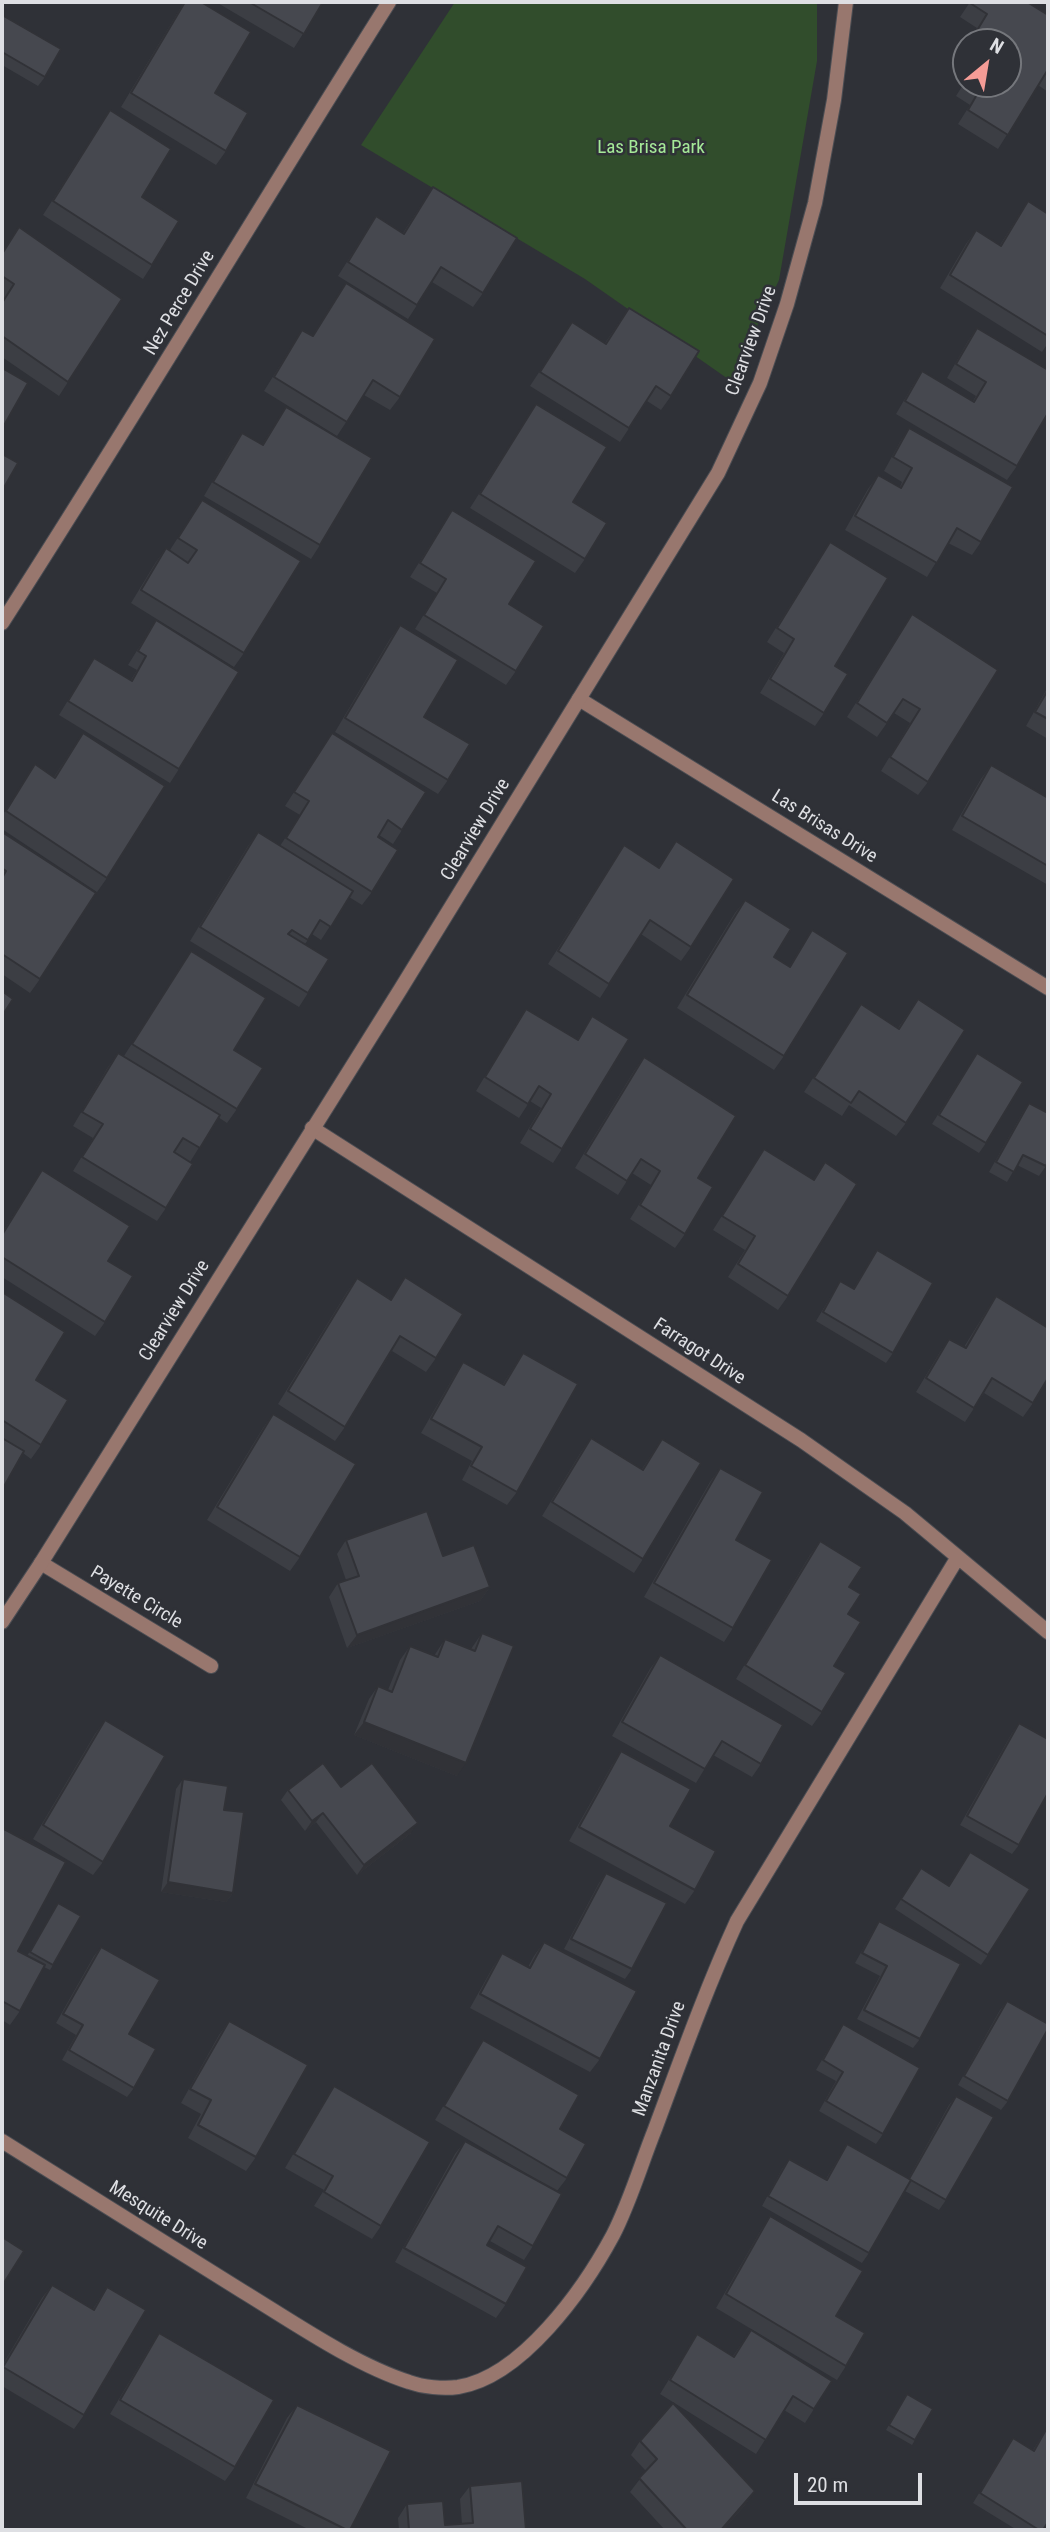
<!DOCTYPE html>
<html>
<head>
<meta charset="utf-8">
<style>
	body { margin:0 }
	#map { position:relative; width:1050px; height:2532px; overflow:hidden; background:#2f3137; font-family:"Roboto Condensed",sans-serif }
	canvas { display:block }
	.frame { position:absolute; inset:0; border:4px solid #dedfe3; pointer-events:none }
	.north { position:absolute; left:952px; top:28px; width:70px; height:70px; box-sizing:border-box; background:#2f3137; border:2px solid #75777c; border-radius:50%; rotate:30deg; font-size:19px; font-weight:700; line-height:28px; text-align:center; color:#dedfe3 }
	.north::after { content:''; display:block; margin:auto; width:24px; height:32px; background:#f59c96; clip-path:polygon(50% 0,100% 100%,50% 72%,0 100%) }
	.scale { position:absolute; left:794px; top:2473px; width:128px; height:32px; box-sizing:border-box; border:4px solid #dedfe3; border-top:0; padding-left:9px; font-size:21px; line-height:24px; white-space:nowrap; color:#dedfe3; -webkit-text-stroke:5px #2f3137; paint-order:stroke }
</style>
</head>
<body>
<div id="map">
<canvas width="1050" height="2532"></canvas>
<div class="frame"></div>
<div class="north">N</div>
<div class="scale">20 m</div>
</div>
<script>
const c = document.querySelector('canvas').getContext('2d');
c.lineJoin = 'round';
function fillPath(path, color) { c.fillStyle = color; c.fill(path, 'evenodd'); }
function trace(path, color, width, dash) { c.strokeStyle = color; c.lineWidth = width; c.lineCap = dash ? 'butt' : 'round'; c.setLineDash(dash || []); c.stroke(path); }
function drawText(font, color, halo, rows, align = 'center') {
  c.font = font + ' "Roboto Condensed",sans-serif'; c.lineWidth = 5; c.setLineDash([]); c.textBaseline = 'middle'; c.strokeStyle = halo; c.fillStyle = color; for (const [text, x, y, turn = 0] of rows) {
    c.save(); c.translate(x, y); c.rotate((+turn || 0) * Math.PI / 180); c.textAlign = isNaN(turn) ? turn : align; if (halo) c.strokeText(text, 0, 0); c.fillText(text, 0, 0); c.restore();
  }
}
fillPath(new Path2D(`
	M 455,2 L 817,2 L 817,61 L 779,280 L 731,381 L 585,279 L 361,145 Z`), '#314d2c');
const minor = new Path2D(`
	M 2,623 C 134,418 259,208 389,2
	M 579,699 L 1048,988
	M 312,1128 L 801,1440 L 905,1513 L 1048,1632
	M 41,1563 L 211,1666
	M 2,2141 C 82,2191 162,2241 242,2291 C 293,2322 353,2364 409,2382 C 423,2387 443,2389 458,2387 C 522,2377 584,2289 613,2235 C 630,2202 641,2164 655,2129 C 681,2059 706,1989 737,1921 L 958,1557`);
const tertiary = new Path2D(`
	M 2,1622 L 41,1563 L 400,990 L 718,473 L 760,383 L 787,304 L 815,203 L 834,100 L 846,2`);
trace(minor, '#4b4d53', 16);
trace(tertiary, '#4b4d53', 16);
trace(minor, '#98776e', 14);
trace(tertiary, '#98776e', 14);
fillPath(new Path2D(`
	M 184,2 L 201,2 L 215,93 L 226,151 L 216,165 L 121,107 Z
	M 216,2 L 323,2 L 294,48 Z
	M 970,2 L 1027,2 L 1048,15 L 1048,92 L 1038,85 L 998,149 L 958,124 L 970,105 L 956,96 L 966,80 L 966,84 L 1008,84 L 1008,42 L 969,42 L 977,28 L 960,17 Z
	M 2,16 L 45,77 L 38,86 L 2,65 Z
	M 966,47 L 966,64 L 958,60 Z
	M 110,110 L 142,197 L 152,265 L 143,279 L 43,215 Z
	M 433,187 L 483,293 L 473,307 L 432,282 L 408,319 L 338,276 L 376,216 L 403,233 Z
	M 1028,201 L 1048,214 L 1048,343 L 1042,352 L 940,288 L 966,244 L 976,230 L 1000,245 Z
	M 2,253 L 68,382 L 59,396 L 2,357 L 2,302 L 4,298 L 2,296 Z
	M 346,283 L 400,397 L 390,410 L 364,395 L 337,436 L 264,391 L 302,330 L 313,336 Z
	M 629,308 L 671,396 L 661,410 L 647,401 L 620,442 L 530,386 L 572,322 L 605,343 Z
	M 977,328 L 1017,466 L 1007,480 L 896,414 L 913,385 L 922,371 L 973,401 L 976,396 L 947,378 L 968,341 Z
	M 536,404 L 573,502 L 585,559 L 575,573 L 470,508 Z
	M 286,407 L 320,545 L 311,559 L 204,496 L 233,446 L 242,433 L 262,445 Z
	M 909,428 L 981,542 L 972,555 L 948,543 L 927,577 L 845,530 L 868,489 L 878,475 L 900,487 L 902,482 L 884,471 L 900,442 Z
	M 202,500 L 244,653 L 234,667 L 131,603 L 156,562 L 166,548 L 170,550 Z
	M 452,510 L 509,604 L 516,671 L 506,685 L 415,629 L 437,593 L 410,577 Z
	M 830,542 L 835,666 L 824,713 L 815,726 L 760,693 L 784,653 L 767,642 Z
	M 912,614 L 928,782 L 918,795 L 881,771 L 910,723 L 894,713 L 877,737 L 847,717 Z
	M 156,620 L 179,769 L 170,783 L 59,715 L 94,658 L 131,680 L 137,670 L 128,665 Z
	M 400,625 L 424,717 L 448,780 L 438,794 L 335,732 L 390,639 Z
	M 1048,687 L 1048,739 L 1026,726 Z
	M 83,733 L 107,878 L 97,892 L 2,829 L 2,816 L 35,764 L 54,777 Z
	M 332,733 L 402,830 L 393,844 L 379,835 L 378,837 L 372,892 L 362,905 L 349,897 L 321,940 L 312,934 L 305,944 L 308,993 L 299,1007 L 190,941 L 248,846 L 258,832 L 280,846 L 300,815 L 285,806 Z
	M 991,765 L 1048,798 L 1048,885 L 952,830 L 981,779 Z
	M 2,832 L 40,979 L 30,993 L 2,974 Z
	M 676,841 L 691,947 L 681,961 L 641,934 L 600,998 L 548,964 L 624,845 L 658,868 Z
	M 745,900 L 774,957 L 789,967 L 812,930 L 784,1056 L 774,1070 L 677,1008 L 735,913 Z
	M 191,951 L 234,1050 L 237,1109 L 227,1123 L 218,1117 L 190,1162 L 166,1208 L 157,1221 L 73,1171 L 93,1138 L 73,1126 L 108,1067 L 118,1053 L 124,1056 Z
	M 918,999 L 906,1123 L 896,1136 L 849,1105 L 842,1116 L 804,1092 L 861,1004 L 898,1028 Z
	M 526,1009 L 577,1040 L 592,1016 L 562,1149 L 553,1163 L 520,1143 L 541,1108 L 530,1101 L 519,1118 L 476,1091 L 517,1023 Z
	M 977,1053 L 986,1143 L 979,1153 L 932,1124 Z
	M 644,1057 L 685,1234 L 675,1248 L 630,1219 L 651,1185 L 632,1173 L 618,1195 L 575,1168 L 634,1071 Z
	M 1029,1103 L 1046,1166 L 1039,1176 L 1017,1165 L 1007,1182 L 989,1172 L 1023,1112 Z
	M 764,1149 L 813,1180 L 825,1162 L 788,1296 L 778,1310 L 728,1277 L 745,1250 L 713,1230 Z
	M 42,1170 L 108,1261 L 105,1322 L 95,1336 L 2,1277 L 2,1233 Z
	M 877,1250 L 893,1353 L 886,1363 L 816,1321 L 840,1281 L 853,1289 Z
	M 405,1277 L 436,1358 L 426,1372 L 392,1351 L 345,1427 L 335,1441 L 278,1404 L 347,1292 L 357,1278 L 391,1299 Z
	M 2,1292 L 36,1380 L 41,1445 L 31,1459 L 23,1453 L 2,1490 Z
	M 996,1296 L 1033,1403 L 1023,1417 L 984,1393 L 965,1422 L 916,1392 L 940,1352 L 949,1339 L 964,1347 L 987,1310 Z
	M 523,1353 L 517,1492 L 507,1505 L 462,1480 L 472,1461 L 421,1433 L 454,1376 L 463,1362 L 503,1384 Z
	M 273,1414 L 300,1557 L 290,1571 L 207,1520 L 263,1428 Z
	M 591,1438 L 642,1469 L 662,1439 L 643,1559 L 634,1573 L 542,1516 L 581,1452 Z
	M 720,1468 L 736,1540 L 733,1628 L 724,1642 L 644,1597 L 710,1482 Z
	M 346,1540 L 443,1556 L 490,1587 L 480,1601 L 347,1648 L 329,1597 L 338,1583 L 346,1580 L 337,1554 Z
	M 820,1541 L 849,1587 L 834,1666 L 822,1712 L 812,1726 L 736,1679 L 810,1555 Z
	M 482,1633 L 457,1776 L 354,1735 L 369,1699 L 378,1686 L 388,1690 L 400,1660 L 410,1646 L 434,1656 L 445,1639 L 471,1649 Z
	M 660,1655 L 761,1764 L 752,1777 L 713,1755 L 696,1783 L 612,1736 L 650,1669 Z
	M 105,1720 L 103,1862 L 93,1875 L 33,1839 L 95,1734 Z
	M 1019,1723 L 1019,1845 L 1012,1854 L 960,1825 L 1012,1733 Z
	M 621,1751 L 695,1890 L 685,1904 L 569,1841 L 612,1765 Z
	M 183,1779 L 224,1810 L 233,1893 L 226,1902 L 161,1892 L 176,1789 Z
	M 341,1787 L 411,1833 L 357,1875 L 316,1822 L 305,1831 L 281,1800 L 288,1790 Z
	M 2,1828 L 18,1951 L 27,1956 L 58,1903 L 53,1965 L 50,1970 L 44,1967 L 20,2011 L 10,2025 L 2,2020 Z
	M 970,1852 L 988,1955 L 981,1965 L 895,1909 L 921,1868 L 948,1886 Z
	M 606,1873 L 632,1969 L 625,1979 L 564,1949 L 599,1883 Z
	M 879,1921 L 920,2039 L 913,2048 L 857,2019 L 880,1976 L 855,1963 L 873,1931 Z
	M 544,1942 L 600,2059 L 590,2072 L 470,2008 L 493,1967 L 502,1953 L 528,1967 L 534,1956 Z
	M 101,1947 L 129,2034 L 134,2088 L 127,2097 L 62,2060 L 76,2035 L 56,2023 L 94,1956 Z
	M 1007,2001 L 1008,2101 L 1001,2110 L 958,2085 L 1000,2010 Z
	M 229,2021 L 256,2157 L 246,2171 L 188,2138 L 201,2114 L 181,2103 L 219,2035 Z
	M 843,2024 L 883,2134 L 876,2144 L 819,2111 L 836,2081 L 816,2070 L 837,2034 Z
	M 483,2040 L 560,2129 L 567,2178 L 557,2191 L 533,2246 L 524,2260 L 490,2241 L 487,2245 L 506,2304 L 496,2318 L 395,2262 L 455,2154 L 465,2141 L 546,2185 L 435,2120 L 474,2054 Z
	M 334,2086 L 381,2226 L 372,2239 L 314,2206 L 324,2190 L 285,2168 L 325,2100 Z
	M 956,2096 L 946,2200 L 939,2210 L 905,2191 L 869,2253 L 862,2263 L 762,2206 L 782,2169 L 789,2159 L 826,2179 L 847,2144 L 908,2179 L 949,2105 Z
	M 770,2216 L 836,2316 L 846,2366 L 837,2380 L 716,2308 L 761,2230 Z
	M 52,2285 L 93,2309 L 107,2287 L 84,2415 L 74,2429 L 2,2386 L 2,2366 L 42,2298 Z
	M 751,2330 L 814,2409 L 805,2423 L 784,2410 L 756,2454 L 660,2394 L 697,2334 L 733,2356 Z
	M 159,2333 L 235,2467 L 225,2481 L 110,2414 L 150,2347 Z
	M 907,2394 L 915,2440 L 912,2445 L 886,2430 Z
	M 297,2405 L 350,2530 L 310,2530 L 246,2498 L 287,2418 Z
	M 1048,2426 L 1043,2530 L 1017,2530 L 973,2503 L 1013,2438 L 1033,2450 Z
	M 640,2441 L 755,2491 L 745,2505 L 723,2530 L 665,2530 L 630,2492 L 646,2471 L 631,2455 Z
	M 470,2486 L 526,2530 L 399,2530 L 398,2518 L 407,2504 L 445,2525 L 462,2524 L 460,2499 Z`), '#3c3e44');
fillPath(new Path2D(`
	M 490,1587 L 480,1601 L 347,1648 L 357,1635 Z
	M 364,1722 L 466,1763 L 457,1776 L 354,1735 Z
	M 323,1813 L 316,1822 L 305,1831 L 312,1821 Z
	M 418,1823 L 411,1833 L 357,1875 L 364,1865 Z
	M 168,1882 L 233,1893 L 226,1902 L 161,1892 Z
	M 755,2491 L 745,2505 L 723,2530 L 721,2530 Z`), '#313237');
const building = new Path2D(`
	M 185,2 L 201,2 L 251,32 L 215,93 L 248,113 L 226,151 L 131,93 Z
	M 249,2 L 323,2 L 304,34 Z
	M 971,2 L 1027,2 L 1048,15 L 1048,72 L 1047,71 L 1008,135 L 968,110 L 979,91 L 968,84 L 1008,84 L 1008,42 L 970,42 L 987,14 L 970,3 Z
	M 2,15 L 61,49 L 45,77 L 2,52 Z
	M 110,110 L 171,149 L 142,197 L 179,221 L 152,265 L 53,201 Z
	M 433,187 L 517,238 L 483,293 L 441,267 L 417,305 L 348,262 L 376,216 L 404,234 Z
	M 1028,201 L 1048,214 L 1048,336 L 950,275 L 976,230 L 1001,246 Z
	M 19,227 L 122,299 L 68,382 L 2,336 L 2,303 L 14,284 L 2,276 L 2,254 Z
	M 346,283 L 435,339 L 400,397 L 373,380 L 347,422 L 274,377 L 302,330 L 313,336 Z
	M 629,308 L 699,351 L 671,396 L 656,386 L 629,428 L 540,372 L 572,322 L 606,344 Z
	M 977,328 L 1048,370 L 1048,413 L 1017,466 L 905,401 L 922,371 L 974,402 L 986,382 L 956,364 Z
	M 2,368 L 28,383 L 2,429 Z
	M 536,404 L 607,447 L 573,502 L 607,523 L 585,559 L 480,494 Z
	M 286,407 L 372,458 L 320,545 L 213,482 L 242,433 L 263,445 Z
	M 909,428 L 1013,487 L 981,542 L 957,528 L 937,563 L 855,516 L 878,475 L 901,488 L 912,468 L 893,457 Z
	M 2,454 L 18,463 L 2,491 Z
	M 202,500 L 301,561 L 244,653 L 141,590 L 166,548 L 188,563 L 197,550 L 178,538 Z
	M 452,510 L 536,561 L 509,604 L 544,626 L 516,671 L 424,615 L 446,579 L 420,563 Z
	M 830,542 L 888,578 L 835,666 L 848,674 L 824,713 L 770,679 L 794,639 L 777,628 Z
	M 912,614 L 998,670 L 928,782 L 890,757 L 920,709 L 903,699 L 887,723 L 857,703 Z
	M 156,620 L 239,672 L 179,769 L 68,701 L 94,658 L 132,681 L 146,656 L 138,651 Z
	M 400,625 L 458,660 L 424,717 L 470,744 L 448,780 L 345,718 Z
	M 1048,690 L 1048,719 L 1035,712 Z
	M 83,733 L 165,786 L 107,878 L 6,811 L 35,764 L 55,778 Z
	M 332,733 L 426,792 L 402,830 L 388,820 L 378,837 L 398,850 L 372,892 L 286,838 L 309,801 L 294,792 Z
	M 991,765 L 1048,798 L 1048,866 L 962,816 Z
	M 2,832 L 96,893 L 40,979 L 2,954 L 2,878 L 6,871 L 2,868 Z
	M 258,832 L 353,891 L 331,927 L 320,920 L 308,940 L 292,930 L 288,934 L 329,959 L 308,993 L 200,927 Z
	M 676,841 L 734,879 L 691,947 L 650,920 L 609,984 L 558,951 L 624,845 L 659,868 Z
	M 745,900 L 791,929 L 774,957 L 790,967 L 812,930 L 848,953 L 784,1056 L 687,995 Z
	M 191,951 L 266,998 L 234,1050 L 263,1068 L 237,1109 L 132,1044 Z
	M 2,991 L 13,999 L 2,1016 Z
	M 918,999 L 965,1030 L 906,1123 L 859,1091 L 851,1103 L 814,1078 L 861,1004 L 899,1029 Z
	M 526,1009 L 578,1040 L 592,1016 L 629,1039 L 562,1149 L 530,1129 L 551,1094 L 539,1086 L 528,1104 L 485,1077 Z
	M 118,1053 L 220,1115 L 200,1148 L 183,1138 L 174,1152 L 193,1164 L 166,1208 L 82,1157 L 103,1124 L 82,1112 Z
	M 977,1053 L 1023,1082 L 986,1143 L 939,1115 Z
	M 644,1057 L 736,1116 L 698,1178 L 713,1187 L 685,1234 L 640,1205 L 660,1171 L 641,1159 L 627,1181 L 585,1154 Z
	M 1029,1103 L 1048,1113 L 1048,1161 L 1046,1166 L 1023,1155 L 1014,1172 L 996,1162 Z
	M 764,1149 L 814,1180 L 825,1162 L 857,1184 L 788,1296 L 738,1264 L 755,1236 L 722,1216 Z
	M 42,1170 L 130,1226 L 108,1261 L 133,1276 L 105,1322 L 2,1257 L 2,1235 Z
	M 877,1250 L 933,1283 L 893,1353 L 823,1312 L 840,1281 L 854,1289 Z
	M 405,1277 L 463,1314 L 436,1358 L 400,1336 L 345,1427 L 288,1391 L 357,1278 L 391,1300 Z
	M 2,1292 L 65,1332 L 36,1380 L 68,1400 L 41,1445 L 2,1420 Z
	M 996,1296 L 1048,1328 L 1048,1378 L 1033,1403 L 992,1378 L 974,1408 L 926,1378 L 949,1339 L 966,1348 Z
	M 523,1353 L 578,1384 L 517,1492 L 471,1466 L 482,1447 L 431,1419 L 463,1362 L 504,1385 Z
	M 273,1414 L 356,1464 L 300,1557 L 217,1507 Z
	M 2,1438 L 24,1451 L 2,1490 Z
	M 591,1438 L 643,1470 L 662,1439 L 701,1463 L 643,1559 L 552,1502 Z
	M 720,1468 L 763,1492 L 736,1540 L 772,1560 L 733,1628 L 654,1583 Z
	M 427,1511 L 443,1556 L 474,1545 L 490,1587 L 357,1635 L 338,1583 L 359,1576 L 346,1540 Z
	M 820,1541 L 862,1567 L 849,1587 L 861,1594 L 848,1614 L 861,1622 L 834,1666 L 846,1673 L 822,1712 L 745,1665 Z
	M 482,1633 L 514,1646 L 466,1763 L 364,1722 L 378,1686 L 392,1692 L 410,1646 L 438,1657 L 445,1639 L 475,1651 Z
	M 660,1655 L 783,1725 L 761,1764 L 722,1741 L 705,1769 L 622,1722 Z
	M 105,1720 L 165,1756 L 103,1862 L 43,1825 Z
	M 1019,1723 L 1048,1739 L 1048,1793 L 1019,1845 L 967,1816 Z
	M 621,1751 L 691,1789 L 670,1826 L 716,1851 L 695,1890 L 579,1827 Z
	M 323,1763 L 341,1787 L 372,1763 L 418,1823 L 364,1865 L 323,1813 L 312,1821 L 288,1790 Z
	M 183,1779 L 228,1786 L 224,1810 L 244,1812 L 233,1893 L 168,1882 Z
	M 2,1828 L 66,1862 L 18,1951 L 45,1965 L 20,2011 L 2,2001 Z
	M 970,1852 L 1030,1889 L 988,1955 L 901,1899 L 921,1868 L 949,1886 Z
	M 606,1873 L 667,1903 L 632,1969 L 571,1939 Z
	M 58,1903 L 81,1916 L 53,1965 L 30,1952 Z
	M 879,1921 L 961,1964 L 920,2039 L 864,2010 L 887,1966 L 862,1953 Z
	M 544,1942 L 637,1991 L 600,2059 L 480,1994 L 502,1953 L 530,1968 Z
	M 101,1947 L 160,1980 L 129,2034 L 156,2049 L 134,2088 L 69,2050 L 83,2025 L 63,2014 Z
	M 1007,2001 L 1048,2024 L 1048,2029 L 1008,2101 L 964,2076 Z
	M 229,2021 L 308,2065 L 256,2157 L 198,2125 L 211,2100 L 190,2089 Z
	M 843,2024 L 920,2068 L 883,2134 L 826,2101 L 843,2072 L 823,2060 Z
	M 483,2040 L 579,2095 L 560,2129 L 586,2144 L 567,2178 L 444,2106 Z
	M 334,2086 L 430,2142 L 381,2226 L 324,2192 L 333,2176 L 294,2154 Z
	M 956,2096 L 994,2117 L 946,2200 L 909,2179 Z
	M 465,2141 L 562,2194 L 533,2246 L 498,2226 L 487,2245 L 527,2267 L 506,2304 L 404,2248 Z
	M 847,2144 L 911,2180 L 869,2253 L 768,2196 L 789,2159 L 827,2180 Z
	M 770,2216 L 863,2271 L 836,2316 L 865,2333 L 846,2366 L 726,2294 Z
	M 2,2237 L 24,2251 L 2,2286 Z
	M 52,2285 L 94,2310 L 107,2287 L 146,2310 L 84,2415 L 3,2367 Z
	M 751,2330 L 832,2381 L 814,2409 L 793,2396 L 766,2440 L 670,2380 L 697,2334 L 734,2357 Z
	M 159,2333 L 274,2400 L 235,2467 L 120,2400 Z
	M 907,2394 L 933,2409 L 915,2440 L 889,2425 Z
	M 673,2403 L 755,2491 L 721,2530 L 687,2530 L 639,2478 L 657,2459 L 640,2441 Z
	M 297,2405 L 391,2451 L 350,2530 L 347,2530 L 255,2484 Z
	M 1048,2426 L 1048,2522 L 1043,2530 L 1039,2530 L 980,2493 L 1013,2438 L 1034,2451 Z
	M 522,2481 L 526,2530 L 409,2530 L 407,2504 L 443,2501 L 445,2525 L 473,2523 L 470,2486 Z`);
fillPath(building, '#46484f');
trace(building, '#313237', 2);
drawText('19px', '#a5e998', '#2f3137', [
	["Las Brisa Park",651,148]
]);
drawText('19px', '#dedfe3', '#2f3137', [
	["Nez Perce Drive",180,303,-59],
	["Clearview Drive",752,341,-70],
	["Las Brisas Drive",824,827,32],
	["Clearview Drive",476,830,-59],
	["Clearview Drive",175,1311,-58],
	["Farragot Drive",699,1352,33],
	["Payette Circle",136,1598,31],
	["Manzanita Drive",660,2059,-70],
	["Mesquite Drive",158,2216,32]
]);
</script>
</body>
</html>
